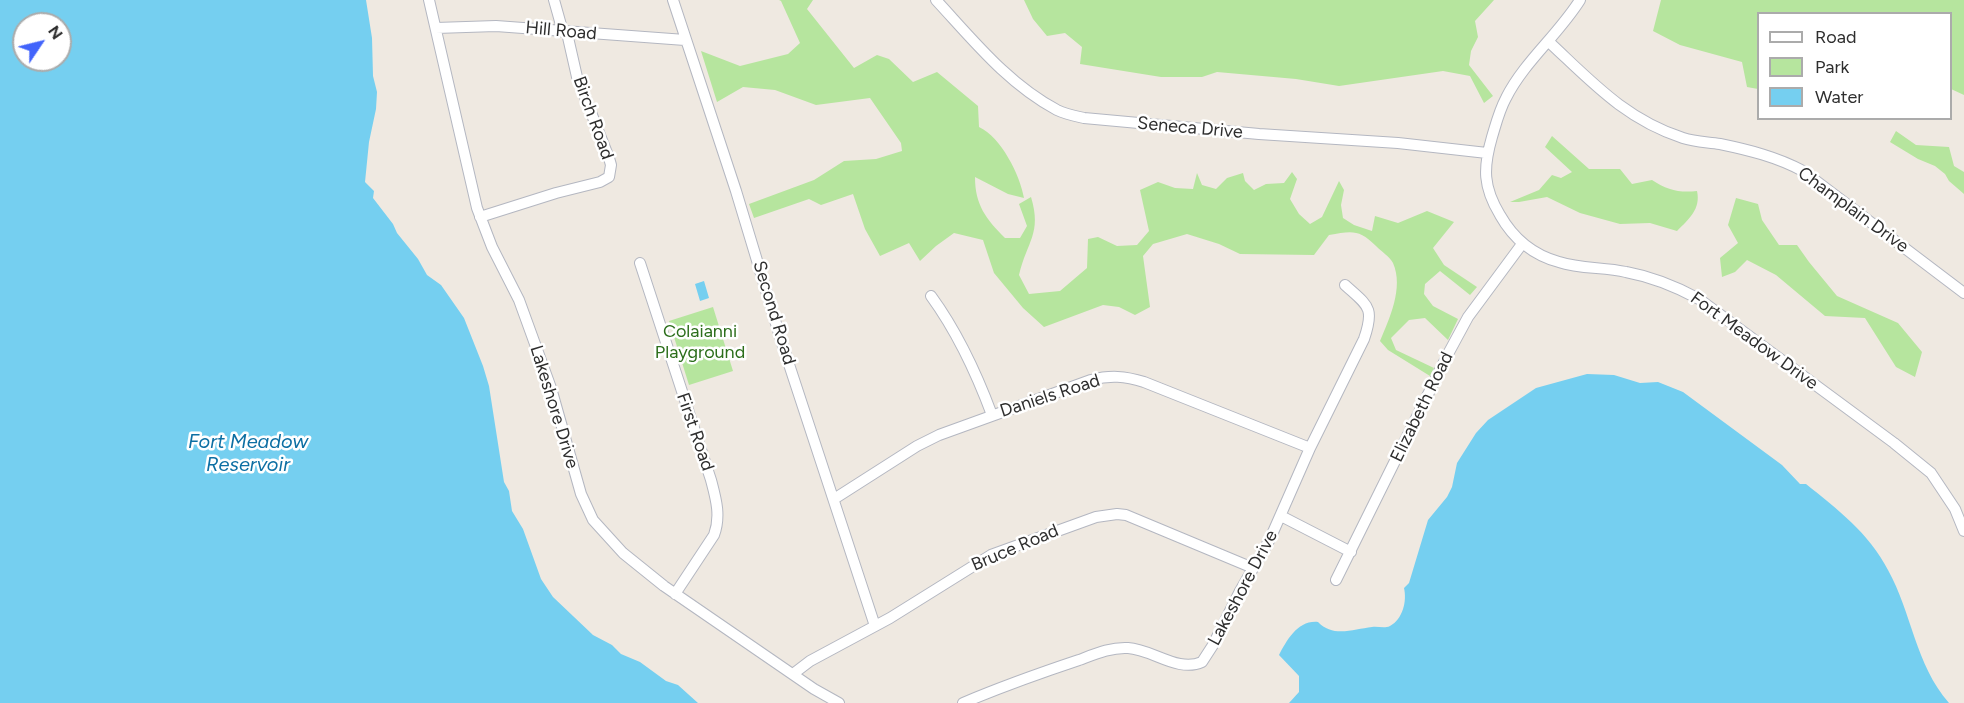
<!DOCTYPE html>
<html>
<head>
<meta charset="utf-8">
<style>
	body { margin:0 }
	#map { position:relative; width:1964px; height:703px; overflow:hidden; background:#efe9e1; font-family:Figtree,sans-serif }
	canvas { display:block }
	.legend { position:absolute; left:1757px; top:12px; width:195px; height:108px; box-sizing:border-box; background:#fff; border:2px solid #ababab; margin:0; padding:8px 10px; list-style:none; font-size:18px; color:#2e2e2e }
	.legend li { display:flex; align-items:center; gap:12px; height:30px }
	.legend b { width:30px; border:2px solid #ababab }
	.north { position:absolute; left:12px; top:12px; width:60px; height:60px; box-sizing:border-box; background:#fff; border:2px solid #ababab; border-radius:50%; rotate:55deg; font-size:16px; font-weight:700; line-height:24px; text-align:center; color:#2e2e2e }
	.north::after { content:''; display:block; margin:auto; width:21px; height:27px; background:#4264fb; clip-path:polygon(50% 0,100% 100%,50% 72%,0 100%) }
</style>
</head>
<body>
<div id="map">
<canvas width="1964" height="703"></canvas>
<ul class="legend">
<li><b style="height:8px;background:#fff"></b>Road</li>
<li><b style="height:16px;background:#b6e59e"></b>Park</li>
<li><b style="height:16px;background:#75cff0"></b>Water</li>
</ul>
<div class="north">N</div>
</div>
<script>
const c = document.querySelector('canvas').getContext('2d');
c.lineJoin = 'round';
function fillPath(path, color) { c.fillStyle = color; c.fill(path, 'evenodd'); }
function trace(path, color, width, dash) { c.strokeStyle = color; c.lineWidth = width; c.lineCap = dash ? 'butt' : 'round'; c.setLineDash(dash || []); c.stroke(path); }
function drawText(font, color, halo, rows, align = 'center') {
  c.font = font + ' Figtree,sans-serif'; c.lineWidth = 5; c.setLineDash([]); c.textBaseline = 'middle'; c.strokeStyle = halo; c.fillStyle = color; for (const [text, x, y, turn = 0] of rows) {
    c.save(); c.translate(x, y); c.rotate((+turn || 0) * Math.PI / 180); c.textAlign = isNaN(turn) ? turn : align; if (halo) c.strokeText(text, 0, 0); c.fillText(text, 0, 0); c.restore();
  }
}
fillPath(new Path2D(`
	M 779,0 L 813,0 L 807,9 L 854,68 L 877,55 L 889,59 L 913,82 L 937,72 L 978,106 L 979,127 C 1001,137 1020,175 1024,198 L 1008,194 L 975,177 C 975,205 986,219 1005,238 L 1020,238 L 1027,226 L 1019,204 L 1031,197 C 1042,234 1027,241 1019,275 L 1029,294 L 1060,291 L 1087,268 L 1088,239 L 1098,237 L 1117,246 L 1137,245 L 1149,231 L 1140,190 L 1158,182 L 1175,188 L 1193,189 L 1197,173 L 1202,185 L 1216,189 L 1227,178 L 1243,173 L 1245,181 L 1254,190 L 1266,184 L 1284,183 L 1292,172 L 1297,179 L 1290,199 L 1299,214 L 1310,224 L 1322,217 L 1339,181 L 1344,190 L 1341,205 L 1343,218 L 1354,225 L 1372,231 L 1375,216 L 1398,223 L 1427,211 L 1454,222 L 1433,248 L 1444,265 L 1477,287 L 1470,295 L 1440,271 L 1425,284 L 1424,294 L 1433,306 L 1458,319 L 1448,340 L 1425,318 L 1409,320 L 1391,338 L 1396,350 L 1434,368 L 1430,376 L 1388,350 L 1380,341 C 1389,319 1404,288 1393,263 C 1390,257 1381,251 1376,246 C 1359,229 1352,231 1329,235 L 1314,255 L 1240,254 L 1219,244 L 1187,234 L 1153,244 L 1143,256 L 1150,307 L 1135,315 L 1119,307 L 1103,305 L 1044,327 L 1023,308 L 994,273 L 983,240 L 954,233 L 936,246 L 920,261 L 909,243 L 880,256 L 865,229 L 853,194 L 821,205 L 809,199 L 754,218 L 749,204 L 814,180 L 844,161 L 876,159 L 902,151 L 901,143 L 870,98 L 816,105 L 775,90 L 743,87 L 717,102 L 701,51 L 740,66 L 788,54 L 800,43 L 781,1 Z
	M 1024,0 L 1494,0 L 1475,21 L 1478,37 L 1471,51 L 1469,65 L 1493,96 L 1484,103 L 1470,76 L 1443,71 L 1339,86 L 1296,79 L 1217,72 L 1202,77 L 1161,77 L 1080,64 L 1082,47 L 1065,33 L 1047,36 L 1033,19 Z
	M 1661,0 L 1964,0 L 1964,95 L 1951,89 L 1950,14 L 1758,14 L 1758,89 L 1747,87 L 1742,62 L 1680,45 L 1653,31 Z
	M 1896,131 L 1916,145 L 1949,147 L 1954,166 L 1964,172 L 1964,194 L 1949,181 L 1945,174 L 1935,166 L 1918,159 L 1890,142 Z
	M 1552,136 L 1589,169 L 1620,169 L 1632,184 L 1652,180 C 1667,190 1679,193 1697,191 C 1701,209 1689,219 1677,231 L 1650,223 L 1620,224 L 1580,213 L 1547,197 L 1519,202 L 1510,202 L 1539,190 L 1552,175 L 1561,178 L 1572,172 L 1545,147 Z
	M 1736,198 L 1758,204 L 1762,220 L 1779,245 L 1797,245 L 1809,262 L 1837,296 L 1898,323 L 1922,352 L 1915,377 L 1896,367 L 1865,318 L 1825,316 L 1776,275 L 1747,260 L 1735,272 L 1722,277 L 1720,258 L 1738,243 L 1728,225 Z
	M 713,307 L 733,371 L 689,385 L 669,321 Z`), '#b6e59e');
fillPath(new Path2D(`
	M 0,0 L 366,0 L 372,38 L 373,76 L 377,92 L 376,109 L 369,142 L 365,182 L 374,191 L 373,198 L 393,224 L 397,233 L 418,259 L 427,275 L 441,285 L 464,318 L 483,366 L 489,386 L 504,482 L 509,491 L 512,511 L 523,529 L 541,579 L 553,597 L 593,635 L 612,645 L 621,654 L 640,662 L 666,681 L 678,685 L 698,703 L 0,703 ZM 24,24 L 60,24 L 60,60 L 24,60 Z
	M 704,281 L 709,298 L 700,301 L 695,284 Z
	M 1587,374 L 1614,375 L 1640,383 L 1658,382 L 1683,392 L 1782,465 L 1800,484 L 1806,484 C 1837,509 1869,533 1888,570 C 1912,613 1915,664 1949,703 L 1289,703 L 1299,692 L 1299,676 L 1279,655 C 1287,640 1298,620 1318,622 C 1333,638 1354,629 1372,627 C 1378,626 1384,629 1390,626 C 1403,619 1407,601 1404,588 L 1409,583 L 1428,520 L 1447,497 L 1452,487 L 1457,463 L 1476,433 L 1488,420 L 1536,388 Z`), '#75cff0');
const minor = new Path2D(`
	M 429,0 L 477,208 L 492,247 L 519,300 L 551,388 L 581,494 L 593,520 L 623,553 L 664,586 L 814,689 L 839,703
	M 554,0 L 563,32
	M 673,0 L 736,191 L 781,340 L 875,626
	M 936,0 C 973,40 1008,84 1057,110 C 1065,114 1075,116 1084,118 L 1259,134 L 1398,143 L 1487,153
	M 1580,0 C 1558,35 1524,62 1506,98 C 1499,111 1496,124 1492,137 C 1483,168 1483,187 1500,215 C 1513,238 1533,255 1559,262 C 1580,269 1604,267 1626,272 C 1653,277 1675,286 1699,299 L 1894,443 L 1931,473 L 1955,509 L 1964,531
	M 436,28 L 496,26 L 685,40
	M 1549,42 C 1592,82 1625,119 1683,138 C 1695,142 1708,142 1720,144 C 1749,150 1777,157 1803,171 L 1964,293
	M 480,217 L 556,193 L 600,182 L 609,177 L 611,165 L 609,158 L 577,77 L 567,33
	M 640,263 L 711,480 C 716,499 721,516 714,535 L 675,594
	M 931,296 C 958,333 976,372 992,415
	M 834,499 L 917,446 L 939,435 L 1091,380 C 1110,375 1125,376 1144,382 L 1310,448
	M 1281,516 L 1351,552
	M 1336,580 L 1448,354 L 1468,317 L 1522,244
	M 793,674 L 810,661 L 890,618 L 991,555 L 1096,517 L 1117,514 L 1126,515 L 1253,568
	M 963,703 C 1001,687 1040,673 1079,660 C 1095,654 1111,647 1128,648 C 1152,649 1178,673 1202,662 L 1213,645 L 1240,591 L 1270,539 L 1310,448 L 1364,339 C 1375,307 1368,306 1345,285`);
trace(minor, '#b4b7c1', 12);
trace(minor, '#fff', 10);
drawText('18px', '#2e2e2e', '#fff', [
	["Hill Road",561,31,5],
	["Birch Road",593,118,70],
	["Seneca Drive",1190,128,5],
	["Champlain Drive",1853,210,36],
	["Second Road",774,313,73],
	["Fort Meadow Drive",1754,341,36],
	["Daniels Road",1050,396,-18],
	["Lakeshore Drive",554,407,73],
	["Elizabeth Road",1422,407,-64],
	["First Road",695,432,71],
	["Bruce Road",1015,548,-23],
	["Lakeshore Drive",1243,588,-62]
]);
drawText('18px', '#2c6e1b', '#fff', [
	["Colaianni",700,332],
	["Playground",700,353]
]);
drawText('italic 20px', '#0d6fa3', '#fff', [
	["Fort Meadow",248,442],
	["Reservoir",248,465]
]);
</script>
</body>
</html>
